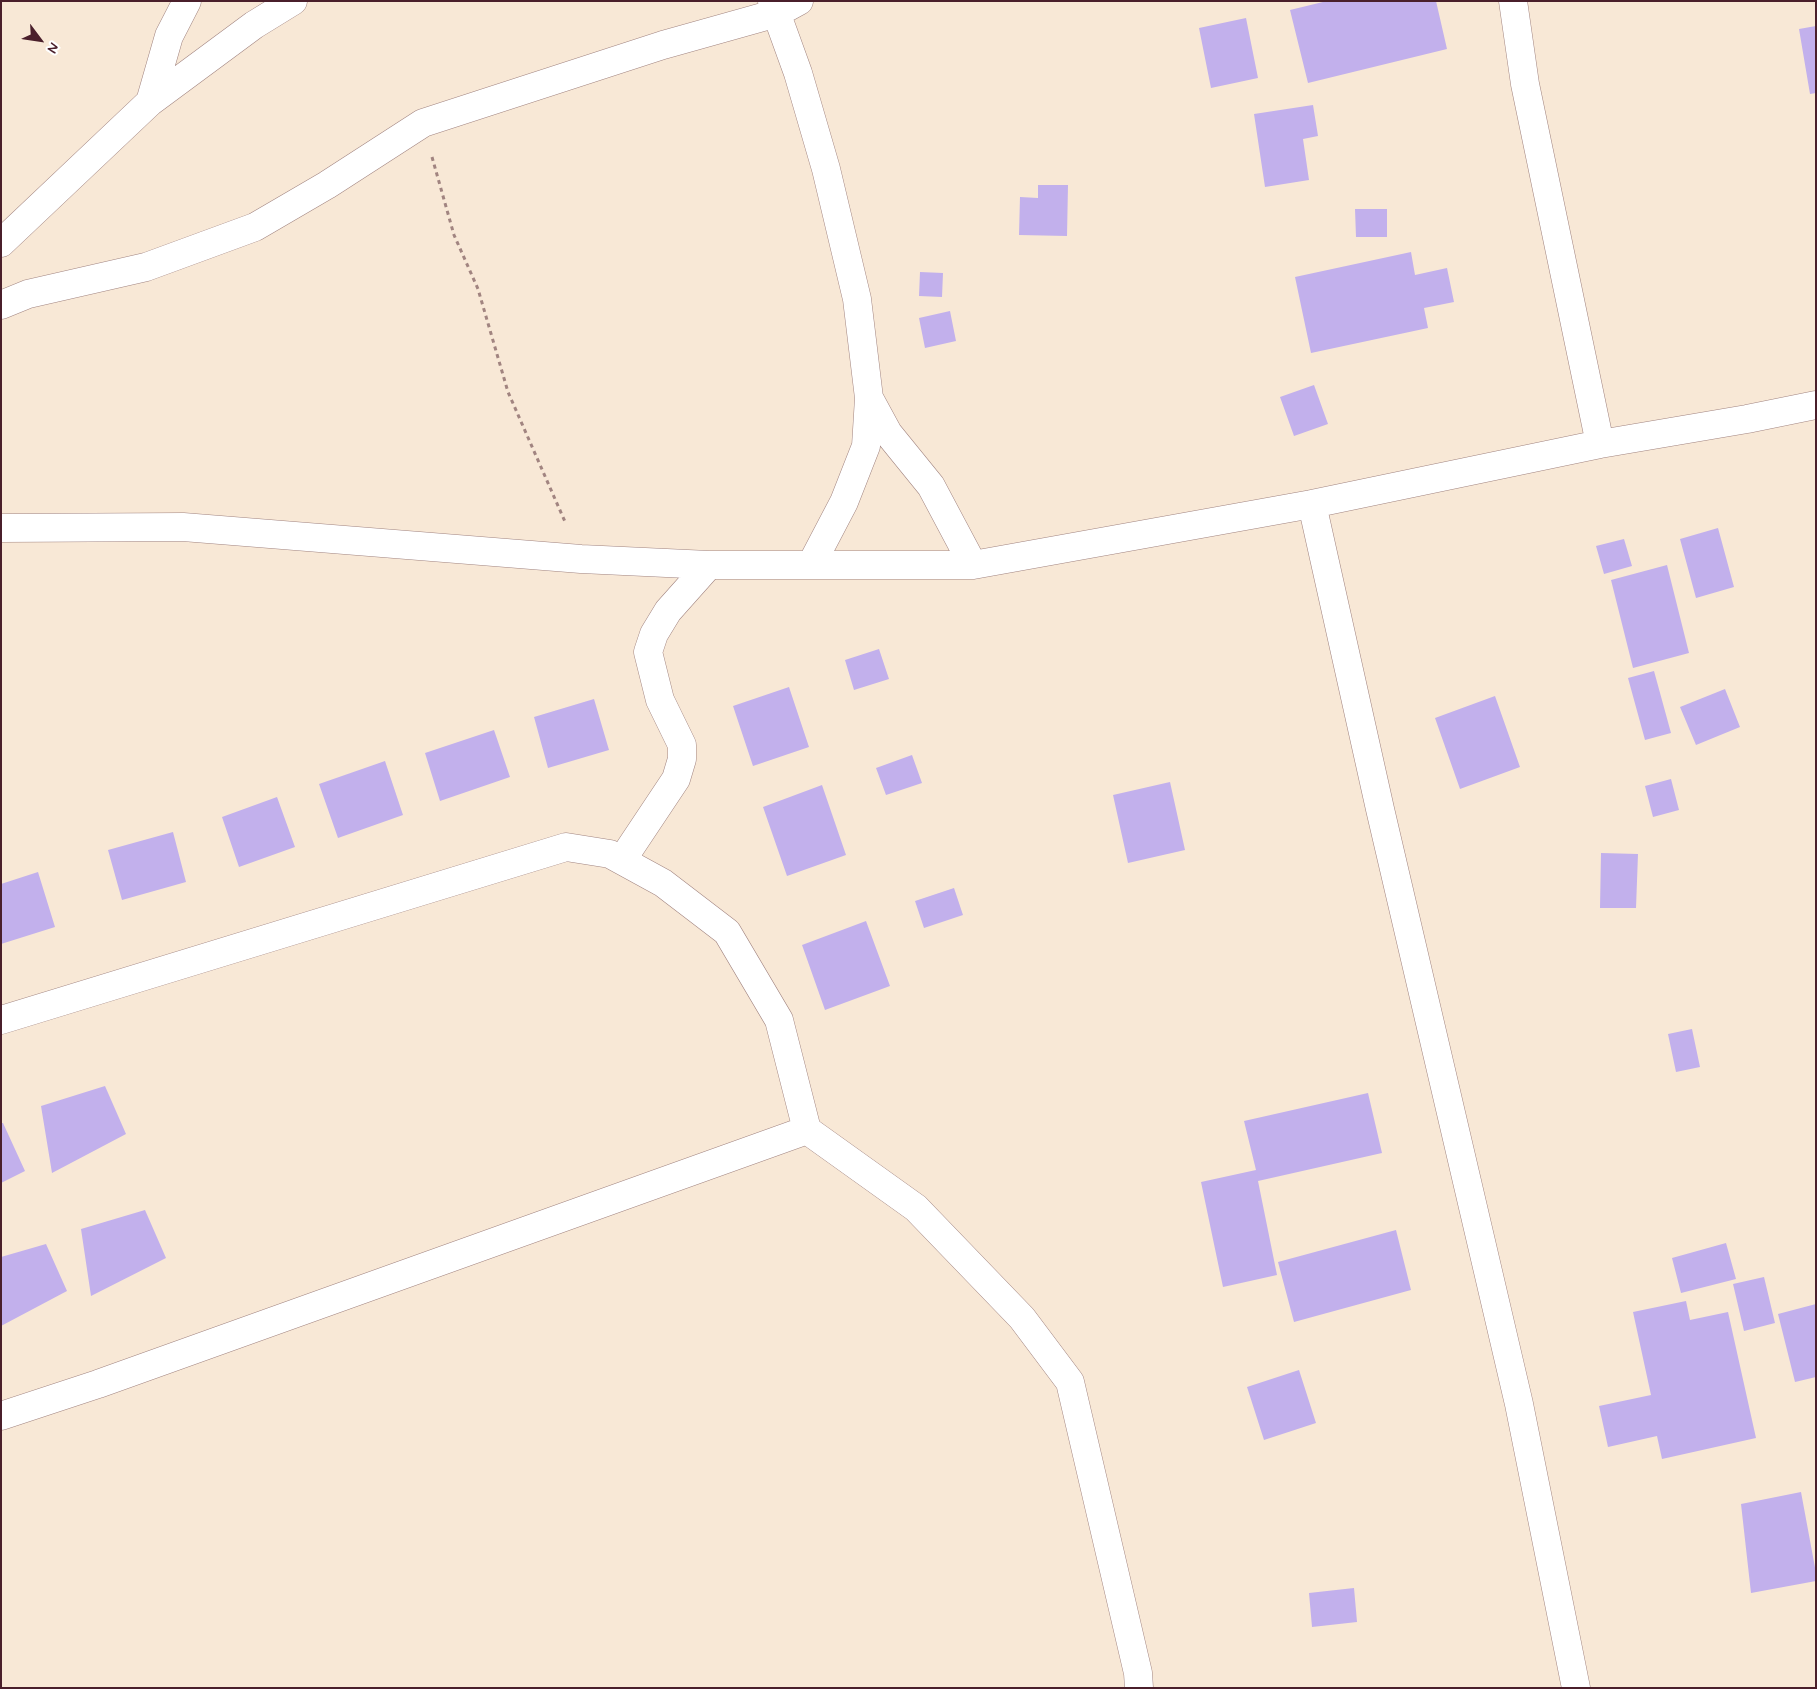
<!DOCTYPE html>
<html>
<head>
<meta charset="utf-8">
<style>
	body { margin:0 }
	#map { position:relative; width:1817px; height:1689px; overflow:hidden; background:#f8e8d6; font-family:Mynerve,sans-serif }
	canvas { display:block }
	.frame { position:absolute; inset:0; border:2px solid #4a1f2b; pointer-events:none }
	.north { position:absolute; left:15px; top:15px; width:50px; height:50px; -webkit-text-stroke:4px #fff; paint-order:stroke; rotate:121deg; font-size:14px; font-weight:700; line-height:20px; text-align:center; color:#4a1f2b }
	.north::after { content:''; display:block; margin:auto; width:18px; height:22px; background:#4a1f2b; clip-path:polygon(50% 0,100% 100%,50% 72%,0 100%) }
</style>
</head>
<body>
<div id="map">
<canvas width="1817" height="1689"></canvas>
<div class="frame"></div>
<div class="north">N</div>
</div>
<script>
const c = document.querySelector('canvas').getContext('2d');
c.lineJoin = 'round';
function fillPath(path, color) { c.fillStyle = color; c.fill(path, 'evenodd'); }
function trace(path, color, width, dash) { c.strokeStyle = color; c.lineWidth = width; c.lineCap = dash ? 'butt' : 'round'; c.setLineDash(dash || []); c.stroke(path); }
fillPath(new Path2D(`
	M 1327,1 L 1436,1 L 1447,49 L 1308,83 L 1290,10 Z
	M 1246,18 L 1258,78 L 1211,88 L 1199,28 Z
	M 1816,26 L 1816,93 L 1810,94 L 1799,29 Z
	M 1313,105 L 1318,136 L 1303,139 L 1309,180 L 1265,187 L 1254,114 Z
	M 1038,185 L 1068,185 L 1067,236 L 1019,235 L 1020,197 L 1038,198 Z
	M 1355,209 L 1387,209 L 1387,237 L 1356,237 Z
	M 1411,252 L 1415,275 L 1447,268 L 1454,302 L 1424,308 L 1428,328 L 1311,353 L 1295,277 Z
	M 920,272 L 943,273 L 942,297 L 919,296 Z
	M 950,311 L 956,341 L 925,348 L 919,318 Z
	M 1314,385 L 1328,424 L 1294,436 L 1280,397 Z
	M 1718,528 L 1734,587 L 1696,598 L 1680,539 Z
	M 1624,539 L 1632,566 L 1604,574 L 1596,546 Z
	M 1667,565 L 1689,653 L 1633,668 L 1611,580 Z
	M 879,649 L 889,679 L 854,690 L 845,660 Z
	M 1654,671 L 1671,733 L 1645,740 L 1628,678 Z
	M 789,687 L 809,747 L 753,766 L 733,706 Z
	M 1725,689 L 1740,727 L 1696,745 L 1680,707 Z
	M 1495,696 L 1520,767 L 1460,789 L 1435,718 Z
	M 594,699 L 609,750 L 548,768 L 534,717 Z
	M 494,730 L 510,777 L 440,801 L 425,753 Z
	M 912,755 L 922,783 L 886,795 L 876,768 Z
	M 385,761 L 403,815 L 338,838 L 319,784 Z
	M 1671,779 L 1679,810 L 1653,817 L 1645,786 Z
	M 1170,782 L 1185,850 L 1128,863 L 1113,795 Z
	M 822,785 L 846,855 L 787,876 L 763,807 Z
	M 277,797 L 295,847 L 239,867 L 222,817 Z
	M 173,832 L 186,882 L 122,900 L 108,850 Z
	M 1601,853 L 1638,854 L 1636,908 L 1600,908 Z
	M 38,872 L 55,927 L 1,944 L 1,884 Z
	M 954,888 L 963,915 L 924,928 L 915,901 Z
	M 866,921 L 890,986 L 825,1010 L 802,945 Z
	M 1692,1029 L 1700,1067 L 1676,1072 L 1668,1034 Z
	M 105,1086 L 126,1134 L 52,1173 L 41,1106 Z
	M 1368,1093 L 1382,1153 L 1258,1181 L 1277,1275 L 1223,1287 L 1201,1182 L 1256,1170 L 1244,1121 Z
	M 1,1123 L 3,1123 L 25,1171 L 1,1183 Z
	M 145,1210 L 166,1258 L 91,1296 L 81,1229 Z
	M 1396,1230 L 1411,1290 L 1294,1322 L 1278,1262 Z
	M 1726,1243 L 1736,1279 L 1681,1293 L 1672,1258 Z
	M 46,1244 L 67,1291 L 1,1326 L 1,1257 Z
	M 1764,1277 L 1775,1323 L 1744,1331 L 1733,1284 Z
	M 1686,1301 L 1690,1320 L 1728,1312 L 1756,1438 L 1662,1459 L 1657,1436 L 1608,1447 L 1599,1406 L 1651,1395 L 1633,1312 Z
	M 1816,1304 L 1816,1377 L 1795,1382 L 1778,1314 Z
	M 1299,1370 L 1316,1423 L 1264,1440 L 1247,1387 Z
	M 1801,1492 L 1816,1573 L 1816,1581 L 1751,1593 L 1741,1504 Z
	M 1354,1588 L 1357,1622 L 1312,1627 L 1309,1593 Z`), '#c2b0ec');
const street = new Path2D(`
	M 772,1 L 798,73 L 826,169 L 857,299 L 869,398 L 888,433 L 931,486 L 973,565
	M 150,102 L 254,25 L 293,1
	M 1,243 L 150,102 L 169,36 L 187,1
	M 1,305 L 28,294 L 146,267 L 255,227 L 327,185 L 423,123 L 663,45 L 777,13 L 799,1
	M 1600,444 L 1747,419 L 1816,405
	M 1312,504 L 1380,809 L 1519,1404 L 1576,1688
	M 1,528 L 183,527 L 581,559 L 709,565 L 973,565 L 1312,504 L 1600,444 L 1525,84 L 1513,1
	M 811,565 L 844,502 L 866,446 L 869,398
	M 622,860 L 676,779 L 682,759 L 682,745 L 660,700 L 648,652 L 654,634 L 668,611 L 709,565
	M 1,1020 L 566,847 L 610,854 L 663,883 L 727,932 L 779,1020 L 807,1130 L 916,1208 L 1022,1318 L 1070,1382 L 1138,1673 L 1139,1688
	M 1,1416 L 98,1384 L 807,1130`);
trace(street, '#a18480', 29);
trace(new Path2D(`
	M 432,157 L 454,235 L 478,289 L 508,392 L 566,524`), '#a18480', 3, [4, 4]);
trace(street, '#fff', 28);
</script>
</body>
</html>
